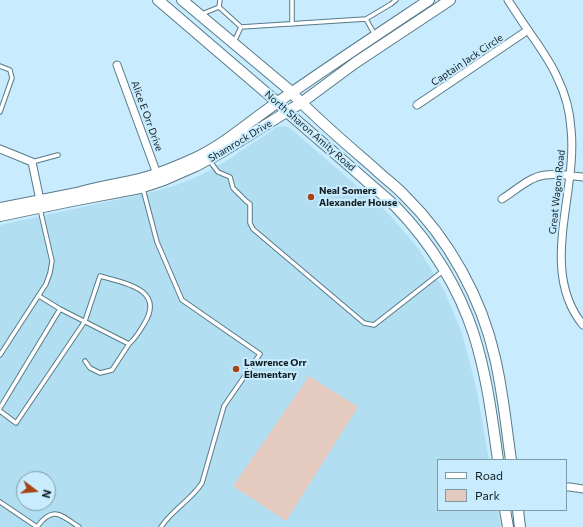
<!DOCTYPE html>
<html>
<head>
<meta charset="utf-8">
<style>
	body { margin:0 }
	#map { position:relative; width:583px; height:527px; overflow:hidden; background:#c8ecfe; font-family:Commissioner,sans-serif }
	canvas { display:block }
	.legend { position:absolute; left:437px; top:459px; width:130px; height:52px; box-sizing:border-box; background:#c8ecfe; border:1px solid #7e9aa7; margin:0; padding:5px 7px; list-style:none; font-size:12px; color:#101e24 }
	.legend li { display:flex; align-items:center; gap:8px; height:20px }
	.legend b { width:20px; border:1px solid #7e9aa7 }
	.north { position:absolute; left:16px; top:471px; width:40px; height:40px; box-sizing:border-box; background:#c8ecfe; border:1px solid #7e9aa7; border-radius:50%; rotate:106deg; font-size:11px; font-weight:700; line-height:16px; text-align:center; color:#101e24 }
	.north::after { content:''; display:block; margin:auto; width:14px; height:18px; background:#a84414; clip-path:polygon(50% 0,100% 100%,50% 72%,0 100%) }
</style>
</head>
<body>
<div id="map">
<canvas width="583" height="527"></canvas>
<ul class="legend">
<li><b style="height:5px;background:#fff"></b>Road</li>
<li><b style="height:11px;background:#e5cac0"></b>Park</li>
</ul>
<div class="north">N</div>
</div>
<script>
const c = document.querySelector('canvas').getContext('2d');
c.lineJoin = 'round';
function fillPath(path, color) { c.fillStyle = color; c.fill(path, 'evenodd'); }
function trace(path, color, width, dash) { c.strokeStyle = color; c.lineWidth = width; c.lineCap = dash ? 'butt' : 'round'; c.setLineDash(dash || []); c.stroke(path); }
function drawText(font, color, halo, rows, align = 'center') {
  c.font = font + ' Commissioner,sans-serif'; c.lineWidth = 4; c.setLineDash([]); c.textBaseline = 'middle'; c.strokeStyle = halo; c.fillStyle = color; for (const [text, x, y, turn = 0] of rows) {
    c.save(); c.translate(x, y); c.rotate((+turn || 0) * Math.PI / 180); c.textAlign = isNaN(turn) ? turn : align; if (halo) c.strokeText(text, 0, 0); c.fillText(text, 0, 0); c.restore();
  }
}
fillPath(new Path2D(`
	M 284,126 L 290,128 L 387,212 L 418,248 L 444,290 L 462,333 L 477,391 L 489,460 L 438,460 L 438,510 L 498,510 L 501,527 L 0,527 L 0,225 L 152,192 L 174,186 L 199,176 L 223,163 L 277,127 ZM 24,479 L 48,479 L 48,503 L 24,503 Z`), '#b2def2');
fillPath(new Path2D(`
	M 309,376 L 358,407 L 286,521 L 233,486 Z`), '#e5cac0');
const lane = new Path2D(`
	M 220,0 L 219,7 L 241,27
	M 292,0 L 292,24
	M 202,14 L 219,7
	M 366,19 L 391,4 L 396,0
	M 234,42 L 241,27 L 366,19 L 375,35
	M 0,66 L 10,70 L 12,78 L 0,112
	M 209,160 L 218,172 L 230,177 L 233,188 L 246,201 L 250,204 L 250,223 L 253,229 L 364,323 L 374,325 L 443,271
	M 32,162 L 58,155
	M 143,189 L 157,242 L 182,300 L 260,354 L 224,406 L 202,483 C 191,500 172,510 161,527
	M 0,355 L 46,284 L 50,273 L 52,261 L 40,209
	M 85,361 L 90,368 L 100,373 L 112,370 L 129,344
	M 0,408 L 60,309
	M 0,411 L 16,423 L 85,321 L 100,276 C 124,283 166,289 144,324 C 140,331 136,338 129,344 L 60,309 L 39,296
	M 0,502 L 37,527 C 53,505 61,515 79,527`);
const street = new Path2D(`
	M 508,0 C 517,14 527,29 537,43 C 544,54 552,65 557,77 C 565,93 570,111 571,129 C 578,193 538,270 583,325
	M 117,65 L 157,174
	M 417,105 L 528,30
	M 0,149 L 32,162 L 40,200 L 40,204
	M 502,199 C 515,191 529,177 545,175 C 558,173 571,176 583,177
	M 566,487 L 570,487 L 583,489`);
const secondary = new Path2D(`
	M 158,0 L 277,102 L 287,112 C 312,134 337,155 362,177 C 373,187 386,197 396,207 C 431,243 459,288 474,335 C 487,376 492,418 498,460
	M 182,0 L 287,88 C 314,117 344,142 374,168 C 384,178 396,186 405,196 C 449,239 482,299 495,358 C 503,392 506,426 511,460
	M 0,208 L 77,193 C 97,187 118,184 139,179 C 157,175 175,167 193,159 C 224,145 250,121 278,102 C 328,67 378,34 429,0
	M 0,216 L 72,201 L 140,188 L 164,180 L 196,166 L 222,152 L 301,103 L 355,63 L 450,0
	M 505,510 L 508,527
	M 518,510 L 520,527`);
trace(lane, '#587a89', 5.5);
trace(street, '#587a89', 9);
trace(secondary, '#587a89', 12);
trace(lane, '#fff', 3.5);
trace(street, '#fff', 7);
trace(secondary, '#fff', 10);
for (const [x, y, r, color] of [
	[311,197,4,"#a84414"],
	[236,369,4,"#a84414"]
]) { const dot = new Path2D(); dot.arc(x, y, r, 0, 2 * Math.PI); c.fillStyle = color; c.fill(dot); trace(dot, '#c8ecfe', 1.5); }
drawText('10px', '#101e24', '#c8ecfe', [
	["Captain Jack Circle",467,60,-34],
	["Alice E Orr Drive",147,116,70],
	["North Sharon Amity Road",310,131,41],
	["Shamrock Drive",240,141,-31],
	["Great Wagon Road",557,192,-84]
]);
drawText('bold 10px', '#101e24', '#c8ecfe', [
	["Neal Somers",319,191],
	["Alexander House",319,203],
	["Lawrence Orr",244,363],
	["Elementary",244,375]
], 'left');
</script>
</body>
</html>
